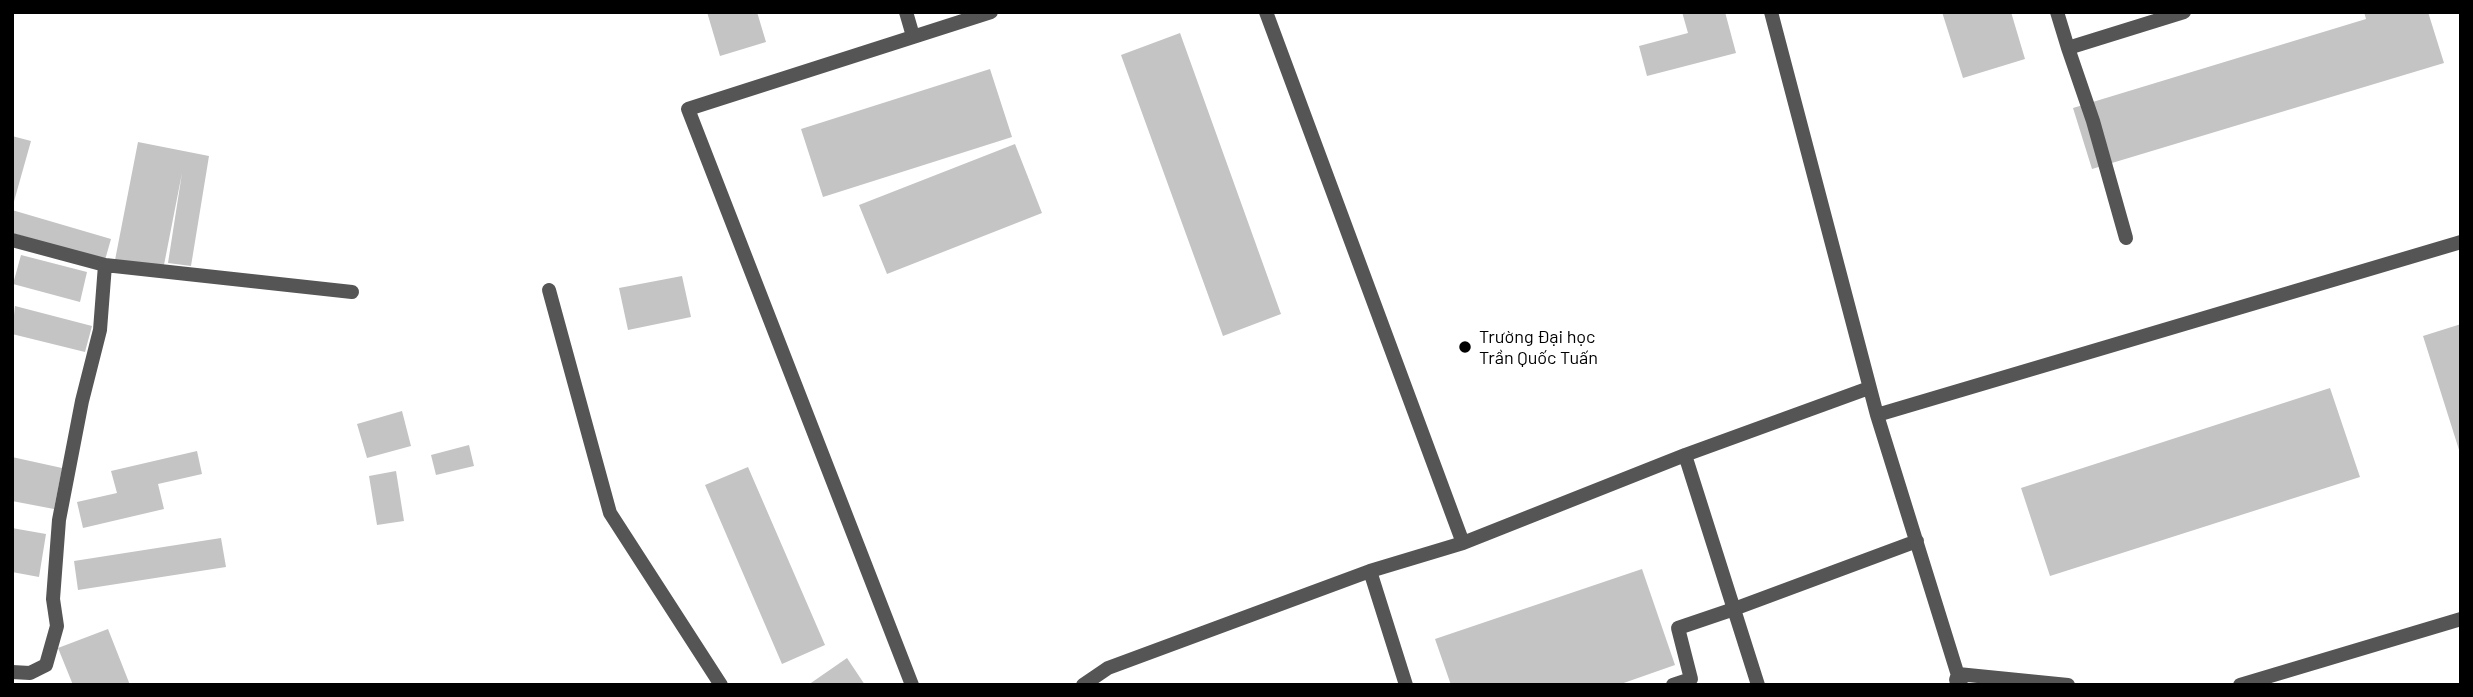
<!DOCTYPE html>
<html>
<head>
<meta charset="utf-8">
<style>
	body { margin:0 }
	#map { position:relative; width:2473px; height:697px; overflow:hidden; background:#fff; font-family:Barlow,sans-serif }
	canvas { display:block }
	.frame { position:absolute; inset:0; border:14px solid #000; pointer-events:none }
</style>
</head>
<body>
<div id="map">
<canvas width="2473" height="697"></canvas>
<div class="frame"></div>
</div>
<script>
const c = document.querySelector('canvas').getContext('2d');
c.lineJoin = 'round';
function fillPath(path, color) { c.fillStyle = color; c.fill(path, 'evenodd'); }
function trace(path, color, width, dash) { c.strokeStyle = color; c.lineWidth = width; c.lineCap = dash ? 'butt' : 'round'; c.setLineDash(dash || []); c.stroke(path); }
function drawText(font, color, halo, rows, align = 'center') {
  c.font = font + ' Barlow,sans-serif'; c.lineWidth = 5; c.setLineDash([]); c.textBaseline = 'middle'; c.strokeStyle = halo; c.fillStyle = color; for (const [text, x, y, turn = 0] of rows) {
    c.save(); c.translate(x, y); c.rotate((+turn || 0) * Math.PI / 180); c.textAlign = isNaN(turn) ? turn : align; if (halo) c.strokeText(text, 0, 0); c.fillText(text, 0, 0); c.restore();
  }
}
fillPath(new Path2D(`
	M 707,12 L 757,12 L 766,42 L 720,56 Z
	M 1682,12 L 1725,12 L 1736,53 L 1647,76 L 1639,46 L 1688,33 Z
	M 1942,12 L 2011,12 L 2025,59 L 1963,78 Z
	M 2364,12 L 2428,12 L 2444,63 L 2092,169 L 2073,108 L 2366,19 Z
	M 1180,33 L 1281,314 L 1223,336 L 1121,55 Z
	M 990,69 L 1012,137 L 823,197 L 801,129 Z
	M 12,136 L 31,141 L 13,205 L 12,205 Z
	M 138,142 L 209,156 L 191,266 L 168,263 L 182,173 L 163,270 L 115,260 Z
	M 1015,144 L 1042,213 L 887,274 L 859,205 Z
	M 12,210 L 111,239 L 105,260 L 12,233 Z
	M 21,255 L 87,272 L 80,302 L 13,284 Z
	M 682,276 L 691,317 L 628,330 L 619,288 Z
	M 15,306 L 92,326 L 85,352 L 12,334 Z
	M 2461,324 L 2461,453 L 2460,453 L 2423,336 Z
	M 2330,388 L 2360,477 L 2050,576 L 2021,488 Z
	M 402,411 L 411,446 L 367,458 L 357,424 Z
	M 469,445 L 474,466 L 436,475 L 431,455 Z
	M 197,451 L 202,474 L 158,484 L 164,509 L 83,528 L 77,502 L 117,493 L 111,471 Z
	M 12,457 L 62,468 L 54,509 L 12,501 Z
	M 748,467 L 825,645 L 782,664 L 705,485 Z
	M 396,471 L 404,521 L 377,525 L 369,476 Z
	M 12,528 L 46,534 L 39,577 L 12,572 Z
	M 221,538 L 226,567 L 78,590 L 74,561 Z
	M 1642,569 L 1675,665 L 1618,685 L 1451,685 L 1435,639 Z
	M 108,629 L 130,685 L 73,685 L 58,648 Z
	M 847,658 L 865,685 L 808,685 Z`), '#c4c4c4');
trace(new Path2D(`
	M 906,12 L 913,36
	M 1266,12 L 1463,543
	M 1771,12 L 1877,415 L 1961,685
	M 2057,12 L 2068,48 L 2184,12
	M 2068,48 L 2093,121 L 2126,238
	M 549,290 L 610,513 L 721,685
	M 1877,415 L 2461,242
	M 1685,455 L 1758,685
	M 1370,571 L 1406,685
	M 1956,680 L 1958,674 L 2068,685
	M 912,685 L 688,109 L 991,12
	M 1083,685 L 1108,668 L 1370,571 L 1463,543 L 1685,455 L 1869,388
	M 1673,685 L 1691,679 L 1678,628 L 1734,609 L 1917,541
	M 2240,685 L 2461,619`), '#555', 14);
trace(new Path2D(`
	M 12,240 L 105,265 L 352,292
	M 12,672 L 30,673 L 46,665 L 57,626 L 53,599 L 59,520 L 82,401 L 100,330 L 105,265`), '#555', 14);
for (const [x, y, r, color] of [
	[1465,347,7,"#000"]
]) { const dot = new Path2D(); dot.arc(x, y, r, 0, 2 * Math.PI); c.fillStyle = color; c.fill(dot); trace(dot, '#fff', 2.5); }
drawText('18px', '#000', '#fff', [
	["Trường Đại học",1479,337],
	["Trần Quốc Tuấn",1479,358]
], 'left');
</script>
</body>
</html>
